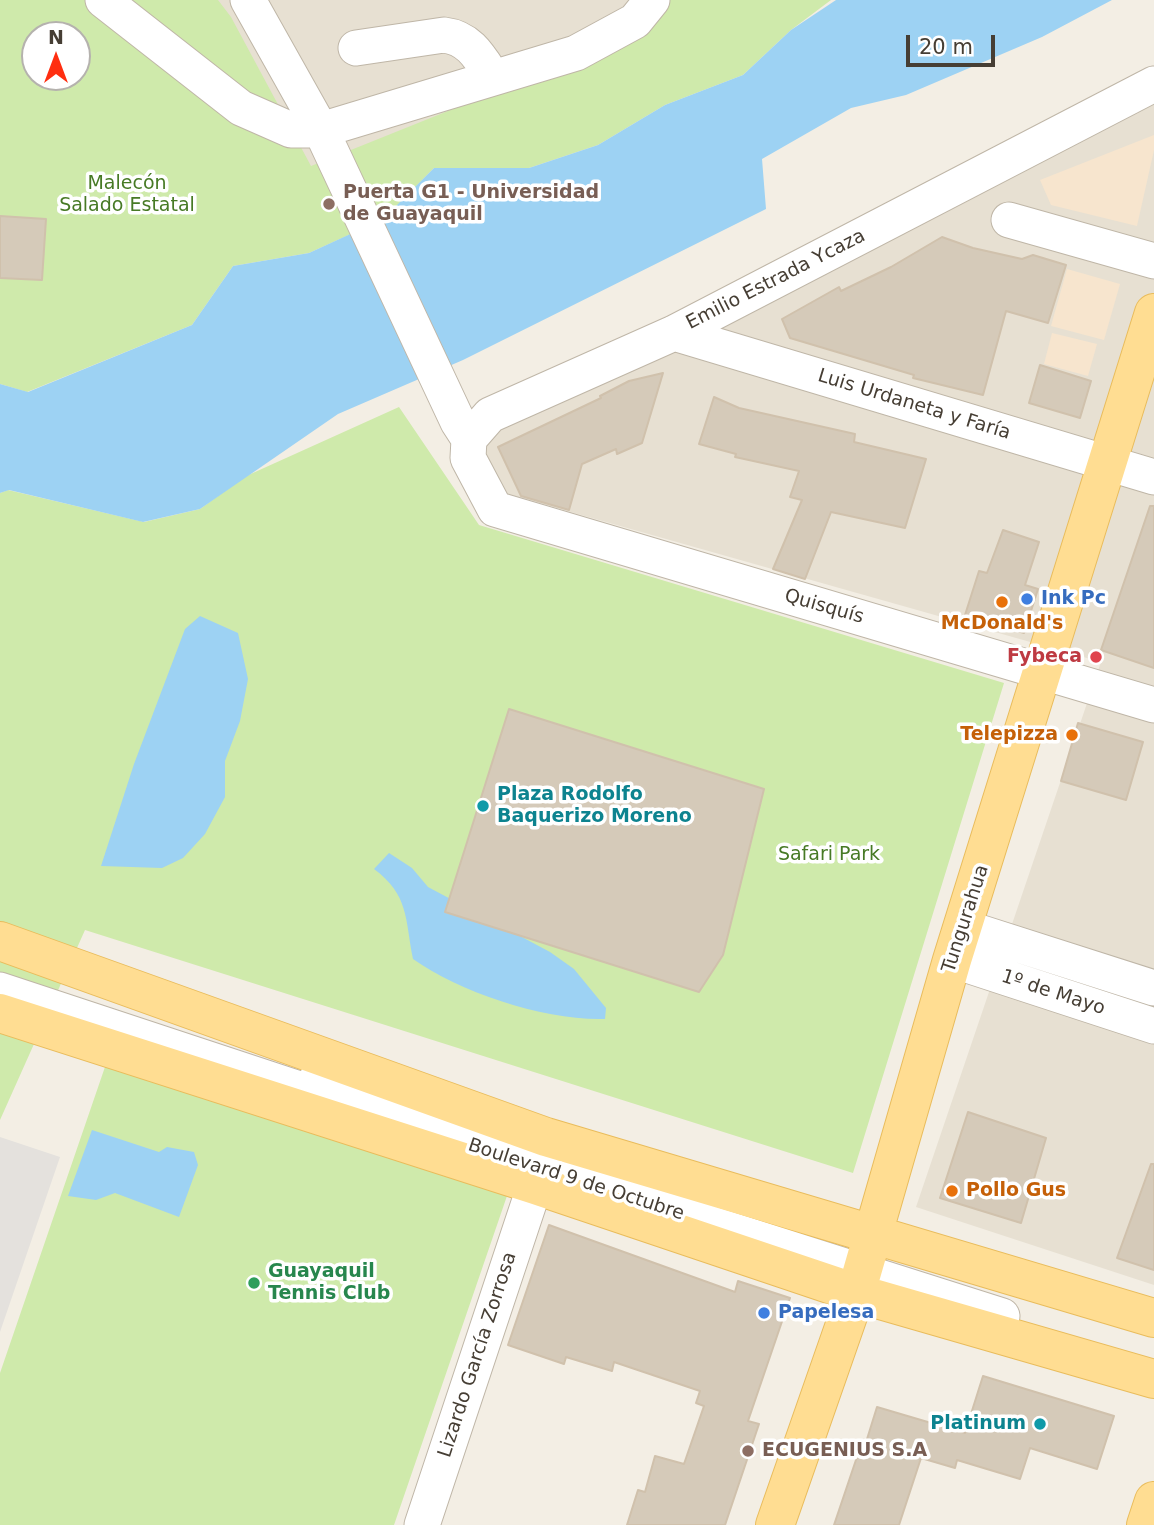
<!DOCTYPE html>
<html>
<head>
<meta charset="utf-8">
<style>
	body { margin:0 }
	#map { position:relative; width:1154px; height:1525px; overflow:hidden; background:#f3eee4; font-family:"DejaVu Sans",sans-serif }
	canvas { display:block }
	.north { position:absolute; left:21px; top:21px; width:70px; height:70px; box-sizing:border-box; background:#fff; border:2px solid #b5b2ae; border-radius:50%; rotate:0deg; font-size:19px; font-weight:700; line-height:28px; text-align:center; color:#463e34 }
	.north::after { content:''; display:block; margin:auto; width:24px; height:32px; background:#ff2e10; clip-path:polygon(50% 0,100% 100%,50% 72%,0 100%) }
	.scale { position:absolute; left:906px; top:35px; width:89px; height:32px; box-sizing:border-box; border:4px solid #463e34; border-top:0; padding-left:9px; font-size:21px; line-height:24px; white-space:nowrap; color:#463e34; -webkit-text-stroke:5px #fff; paint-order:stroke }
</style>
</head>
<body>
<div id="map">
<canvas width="1154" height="1525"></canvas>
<div class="north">N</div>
<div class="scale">20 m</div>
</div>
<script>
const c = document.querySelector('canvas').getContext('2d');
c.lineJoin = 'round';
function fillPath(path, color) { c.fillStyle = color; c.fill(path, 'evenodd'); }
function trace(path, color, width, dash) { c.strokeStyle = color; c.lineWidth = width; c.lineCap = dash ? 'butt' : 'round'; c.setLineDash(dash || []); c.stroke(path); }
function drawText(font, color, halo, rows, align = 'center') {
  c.font = font + ' "DejaVu Sans",sans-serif'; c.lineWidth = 7; c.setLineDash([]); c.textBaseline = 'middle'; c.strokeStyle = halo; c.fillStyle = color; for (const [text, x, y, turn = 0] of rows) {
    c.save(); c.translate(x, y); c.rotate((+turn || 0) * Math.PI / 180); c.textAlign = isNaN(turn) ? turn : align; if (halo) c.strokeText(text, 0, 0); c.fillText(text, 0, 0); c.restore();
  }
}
fillPath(new Path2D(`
	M 0,0 L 694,0 L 12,323 ZM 35,35 L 77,35 L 77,77 L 35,77 Z
	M 1154,90 L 1154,1285 L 916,1207 L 1101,662 L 461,481 L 445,423 Z`), '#e7e0d2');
fillPath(new Path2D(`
	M 1154,135 L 1154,150 L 1137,226 L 1051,205 L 1040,180 Z
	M 1067,269 L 1120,284 L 1104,340 L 1051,326 Z
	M 1052,333 L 1097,344 L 1088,376 L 1044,364 Z`), '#f7e5ce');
fillPath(new Path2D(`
	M 0,0 L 218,0 L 231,17 L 311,166 L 540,74 L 667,0 L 831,0 L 791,30 L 743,75 L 665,105 L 598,145 L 529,168 L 434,168 L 384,219 L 309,253 L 233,266 L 192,325 L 27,392 L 0,384 ZM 35,35 L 77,35 L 77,77 L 35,77 Z
	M 399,407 L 479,525 L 1004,683 L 853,1173 L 85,930 L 0,1120 L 0,493 L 8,490 L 144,522 L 200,509 L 244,477 Z
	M 106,1064 L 508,1193 L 394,1525 L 0,1525 L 0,1373 Z`), '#cfeaab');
fillPath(new Path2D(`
	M 0,1137 L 60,1157 L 0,1332 Z`), '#e4e1dd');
fillPath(new Path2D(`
	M 836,0 L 1112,0 L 1042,37 L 906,95 L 851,108 L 762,159 L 766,209 L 463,360 L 338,414 L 200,509 L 143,522 L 9,490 L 0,493 L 0,384 L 28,392 L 192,325 L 233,266 L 309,253 L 383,219 L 434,168 L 529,168 L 598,145 L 665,105 L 743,75 L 791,30 Z
	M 200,616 L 238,633 L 248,679 L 240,721 L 225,761 L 225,797 L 205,834 L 183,858 L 162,868 L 101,866 L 134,764 L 185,629 Z
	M 389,853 L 412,868 L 428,887 L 550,952 L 574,969 L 606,1008 L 605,1019 C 546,1021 461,993 413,959 C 405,918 409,895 374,869 Z
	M 92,1130 L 159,1152 L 167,1147 L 194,1152 L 198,1165 L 179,1217 L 115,1193 L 96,1200 L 68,1196 Z`), '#9dd2f3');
const building = new Path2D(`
	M 0,216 L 46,219 L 42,280 L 0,278 Z
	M 942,237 L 973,248 L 1022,259 L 1033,255 L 1066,265 L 1048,323 L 1006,311 L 983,395 L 913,378 L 914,375 L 790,338 L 782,319 L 839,287 L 841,291 L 891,267 Z
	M 1040,365 L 1091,381 L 1080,418 L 1029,403 Z
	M 663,373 L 642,443 L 617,454 L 616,449 L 582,464 L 569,510 L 521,496 L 498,447 L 601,398 L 600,396 L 629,381 Z
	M 714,397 L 739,408 L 855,434 L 854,442 L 926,459 L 905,528 L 831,512 L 805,579 L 773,569 L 802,500 L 790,497 L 799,471 L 735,457 L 736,454 L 699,444 Z
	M 1150,506 L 1154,506 L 1154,668 L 1101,650 Z
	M 1003,530 L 1039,542 L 1025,585 L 1038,589 L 1024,633 L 965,615 L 979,571 L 987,573 Z
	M 509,709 L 764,789 L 723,955 L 699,992 L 445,912 Z
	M 1078,723 L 1143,742 L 1126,800 L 1061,781 Z
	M 968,1112 L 1046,1138 L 1021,1223 L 940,1198 Z
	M 1151,1164 L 1154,1164 L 1154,1270 L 1117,1258 Z
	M 549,1225 L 735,1292 L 738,1281 L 790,1298 L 748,1421 L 759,1424 L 725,1525 L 627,1525 L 638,1490 L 645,1492 L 655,1456 L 684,1464 L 704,1406 L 696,1403 L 700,1391 L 614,1362 L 612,1371 L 566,1357 L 564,1364 L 508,1345 Z
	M 983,1376 L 1114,1416 L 1097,1469 L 1030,1448 L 1020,1479 L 957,1460 L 955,1468 L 921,1458 L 899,1525 L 834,1525 L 859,1451 L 863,1452 L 877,1407 L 965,1433 Z`);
fillPath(building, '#d5cab9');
trace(building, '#d0c1ac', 2);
const minor = new Path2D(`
	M 103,0 L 241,108 L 291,130 L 321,130 L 458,422 L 469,439
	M 248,0 L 321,130 L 576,53 L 635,21 L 652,0
	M 356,48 L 444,35 C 469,38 479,56 492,76
	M 1154,84 L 674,333 L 490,415 L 469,439 L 468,458 L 495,509 L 1154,705
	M 1009,220 L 1154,261
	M 674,333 L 1154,477
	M 963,927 L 1154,988
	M 952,960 L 1154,1026
	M 0,990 L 339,1102
	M 317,1078 L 514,1147 L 699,1204
	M 668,1210 L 1002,1316
	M 422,1525 L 535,1185`);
const major = new Path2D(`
	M 0,941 L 546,1137 L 1154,1318
	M 0,1013 L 535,1185 L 856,1293 L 1154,1379
	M 775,1525 L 856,1293 L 952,960 L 1154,313
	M 1146,1525 L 1154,1501`);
trace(minor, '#bfb6a7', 37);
trace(major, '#e9bc5c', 40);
trace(minor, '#fff', 35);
trace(major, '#ffdd92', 38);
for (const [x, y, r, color] of [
	[329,204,7,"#8d6e63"],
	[1027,599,7,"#3f7fe0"],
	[1002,602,7,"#e8710a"],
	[1096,657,7,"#e0444e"],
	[1072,735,7,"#e8710a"],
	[483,806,7,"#0f9aa8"],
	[952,1191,7,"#e8710a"],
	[254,1283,7,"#2e9e5b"],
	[764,1313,7,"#3f7fe0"],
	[1040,1424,7,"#0f9aa8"],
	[748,1451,7,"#8d6e63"]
]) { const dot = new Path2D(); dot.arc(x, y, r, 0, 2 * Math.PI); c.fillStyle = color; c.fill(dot); trace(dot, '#fff', 2.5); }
drawText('19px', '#477a25', '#fff', [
	["Malecón",127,184],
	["Salado Estatal",127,206],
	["Safari Park",829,855]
]);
drawText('bold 19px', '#785e54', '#fff', [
	["Puerta G1 - Universidad",343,193],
	["de Guayaquil",343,215],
	["ECUGENIUS S.A",762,1451]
], 'left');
drawText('19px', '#463e34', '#fff', [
	["Emilio Estrada Ycaza",776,280,-27],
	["Luis Urdaneta y Faría",914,405,17],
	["Quisquís",824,607,16],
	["Tungurahua",966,919,-72],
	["1º de Mayo",1053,993,18],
	["Boulevard 9 de Octubre",576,1180,18],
	["Lizardo García Zorrosa",478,1355,-72]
]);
drawText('bold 19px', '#366cbe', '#fff', [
	["Ink Pc",1041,599],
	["Papelesa",778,1313]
], 'left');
drawText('bold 19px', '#c56008', '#fff', [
	["McDonald's",1002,624],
	["Telepizza",1058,735,"right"],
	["Pollo Gus",966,1191,"left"]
]);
drawText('bold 19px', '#be3a42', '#fff', [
	["Fybeca",1082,657]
], 'right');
drawText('bold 19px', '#0d838f', '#fff', [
	["Plaza Rodolfo",497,795],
	["Baquerizo Moreno",497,817],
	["Platinum",1026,1424,"right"]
], 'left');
drawText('bold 19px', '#27864d', '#fff', [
	["Guayaquil",268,1272],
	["Tennis Club",268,1294]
], 'left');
</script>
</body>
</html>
